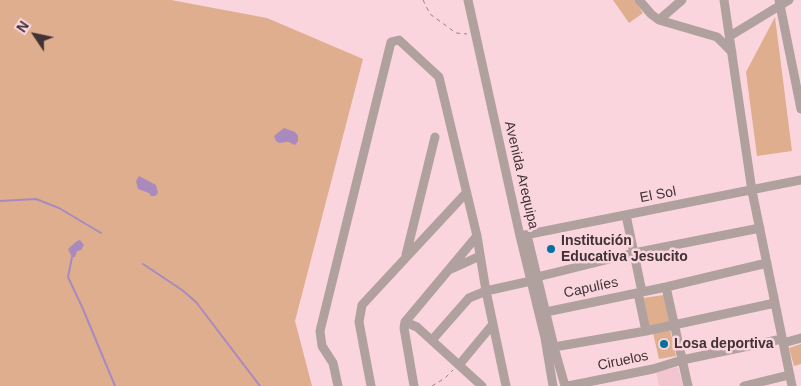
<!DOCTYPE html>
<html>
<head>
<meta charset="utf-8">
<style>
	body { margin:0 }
	#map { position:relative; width:801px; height:386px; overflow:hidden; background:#fad5dd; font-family:Helvetica,sans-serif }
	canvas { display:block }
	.north { position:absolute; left:10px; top:10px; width:50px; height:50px; -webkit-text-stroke:4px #fad5dd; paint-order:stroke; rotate:304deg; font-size:14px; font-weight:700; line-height:20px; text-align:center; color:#403235 }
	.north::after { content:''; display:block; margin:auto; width:18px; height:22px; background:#403235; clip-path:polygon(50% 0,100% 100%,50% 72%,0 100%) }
</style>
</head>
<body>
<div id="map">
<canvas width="801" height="386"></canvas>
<div class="north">N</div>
</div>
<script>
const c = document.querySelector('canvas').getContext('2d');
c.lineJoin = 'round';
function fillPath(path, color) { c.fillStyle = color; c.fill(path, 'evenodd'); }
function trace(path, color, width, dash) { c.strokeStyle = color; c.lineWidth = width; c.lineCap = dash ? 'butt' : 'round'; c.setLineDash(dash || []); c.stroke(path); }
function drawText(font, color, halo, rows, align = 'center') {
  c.font = font + ' Helvetica,sans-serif'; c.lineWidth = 5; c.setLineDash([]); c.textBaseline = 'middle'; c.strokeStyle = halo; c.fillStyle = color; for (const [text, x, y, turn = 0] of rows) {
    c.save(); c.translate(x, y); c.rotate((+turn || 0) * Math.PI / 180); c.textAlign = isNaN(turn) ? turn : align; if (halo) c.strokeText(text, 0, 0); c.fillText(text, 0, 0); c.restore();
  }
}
fillPath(new Path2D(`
	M 678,367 L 683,386 L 659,386 L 656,372 Z`), '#f2c5d0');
fillPath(new Path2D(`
	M 0,0 L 171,0 L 267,18 L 363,59 L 295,321 L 312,386 L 0,386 Z
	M 613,0 L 634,0 L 643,13 L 629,23 Z
	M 775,17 L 792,151 L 757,156 L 746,72 Z
	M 664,295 L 671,323 L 649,328 L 643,298 Z
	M 670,329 L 676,356 L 659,359 L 653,333 Z
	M 801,344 L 801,364 L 794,366 L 789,348 Z`), '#deae8f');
fillPath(new Path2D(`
	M 284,128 L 295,132 L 298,136 L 298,141 L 295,145 C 284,140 290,142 279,143 L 276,141 L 274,136 Z
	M 139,176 L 156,185 L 158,193 L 155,196 L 151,196 L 149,193 L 138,189 L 136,181 Z
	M 80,240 L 84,245 L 81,250 L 77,251 L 75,257 L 72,257 L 68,249 L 77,241 Z`), '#a98abf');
trace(new Path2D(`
	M 0,201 L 36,199 L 59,208 L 101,233
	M 72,257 L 68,277 L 83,309 L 115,386
	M 143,264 L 182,290 L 196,302 L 260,386`), '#a98abf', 2);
trace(new Path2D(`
	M 423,0 L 430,14 L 456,33 L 467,34
	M 432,386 L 445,378 L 453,370`), '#998085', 1, [4, 4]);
trace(new Path2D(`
	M 468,0 L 520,236 L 545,338 L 553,386
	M 639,0 L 651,14 L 659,20 L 717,37 L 732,52
	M 724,0 L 752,191 L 792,386
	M 779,0 L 801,109
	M 659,20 L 682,0
	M 730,36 L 789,0
	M 626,215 L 642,292
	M 527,235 L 555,351 L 565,386
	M 520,236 L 801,180
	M 406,255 L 435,137
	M 449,270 L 480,256
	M 537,277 L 634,253 L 760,228
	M 666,287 L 688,386
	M 638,293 L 646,331 L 775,303
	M 546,312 L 666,287 L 767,263
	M 405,322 L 417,327 L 482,386
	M 432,340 L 469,298 L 486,291 L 531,281
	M 783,343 L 801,338
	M 554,347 L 646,331
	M 459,365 L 493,324
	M 338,386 L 333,363 L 322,346 L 320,331 L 391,42 L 399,40 L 439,77 L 477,236 L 486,291 L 506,386
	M 371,386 L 359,322 L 362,305 L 466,193
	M 414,386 L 404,328 L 405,322 L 477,236
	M 568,386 L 653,369 L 682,360 L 782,339
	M 744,386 L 789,375`), '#b0a09e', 9);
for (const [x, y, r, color] of [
	[551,249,5,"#04729e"],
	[664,344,5,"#04729e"]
]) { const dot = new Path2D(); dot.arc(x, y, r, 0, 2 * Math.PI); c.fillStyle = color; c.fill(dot); trace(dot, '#fad5dd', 2); }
drawText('14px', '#403235', '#fad5dd', [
	["Avenida Arequipa",521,175,77],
	["El Sol",658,195,-11],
	["Capulíes",591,288,-12],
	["Ciruelos",623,361,-12]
]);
drawText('bold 14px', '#403235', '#fad5dd', [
	["Institución",561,241],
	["Educativa Jesucito",561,257],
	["Losa deportiva",674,344]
], 'left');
</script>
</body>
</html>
